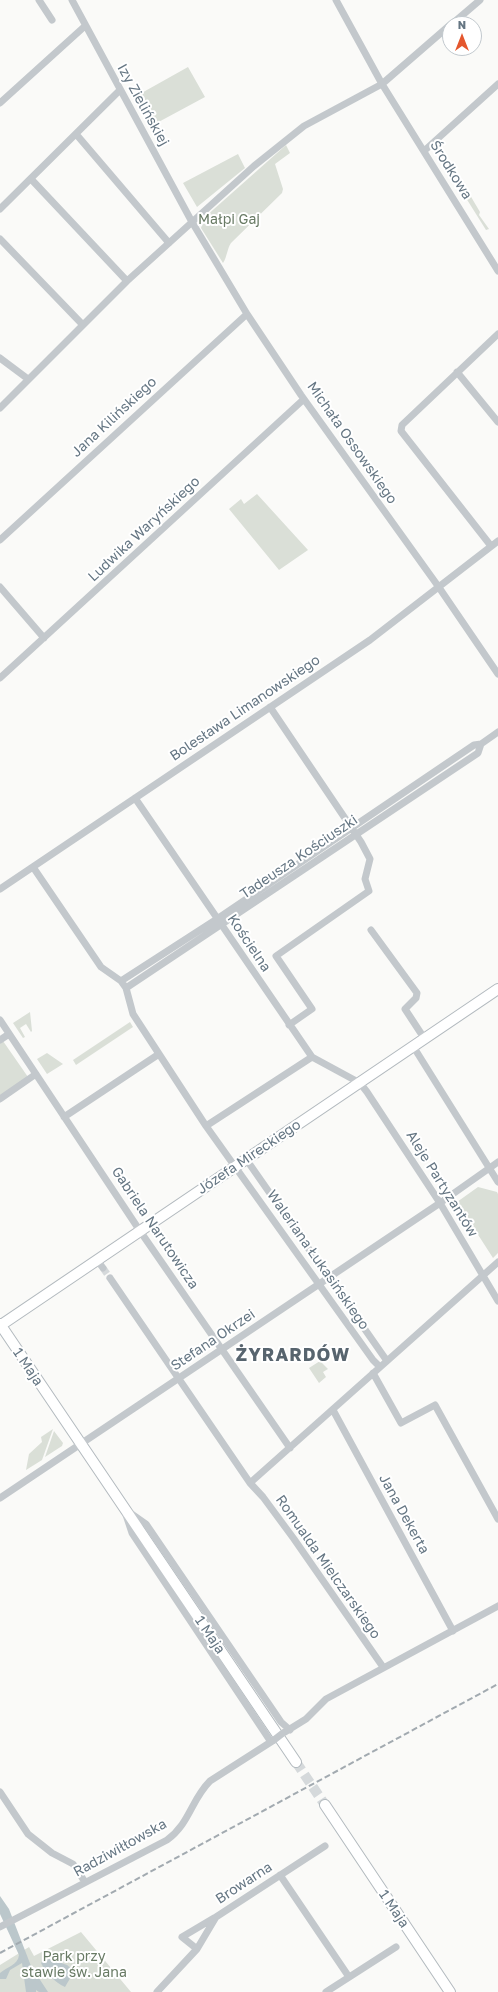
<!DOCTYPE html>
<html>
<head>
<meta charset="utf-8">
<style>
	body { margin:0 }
	#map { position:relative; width:498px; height:1992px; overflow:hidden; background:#fafaf8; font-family:"Golos Text",sans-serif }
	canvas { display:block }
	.north { position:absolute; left:442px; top:16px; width:40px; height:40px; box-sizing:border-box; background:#fff; border:1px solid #c1c8cd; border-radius:50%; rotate:0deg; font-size:11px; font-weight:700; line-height:16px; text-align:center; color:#657683 }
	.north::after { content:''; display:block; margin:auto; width:14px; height:18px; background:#e4572e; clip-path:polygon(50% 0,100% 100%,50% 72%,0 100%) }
</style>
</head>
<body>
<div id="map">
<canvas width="498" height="1992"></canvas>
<div class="north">N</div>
</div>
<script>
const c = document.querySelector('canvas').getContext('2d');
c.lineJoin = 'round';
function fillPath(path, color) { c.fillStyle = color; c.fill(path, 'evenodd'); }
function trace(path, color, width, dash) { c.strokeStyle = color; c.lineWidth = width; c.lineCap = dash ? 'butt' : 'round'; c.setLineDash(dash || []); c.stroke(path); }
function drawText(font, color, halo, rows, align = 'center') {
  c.font = font + ' "Golos Text",sans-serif'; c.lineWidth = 4; c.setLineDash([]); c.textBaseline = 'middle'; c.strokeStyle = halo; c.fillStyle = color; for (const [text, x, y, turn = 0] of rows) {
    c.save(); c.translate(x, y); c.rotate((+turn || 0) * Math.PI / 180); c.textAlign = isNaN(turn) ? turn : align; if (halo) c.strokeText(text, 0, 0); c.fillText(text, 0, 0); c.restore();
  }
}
fillPath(new Path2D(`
	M 188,67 L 205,97 L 153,125 L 138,95 Z
	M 286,145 L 290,153 L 275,164 L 283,189 L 282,193 L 231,243 C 227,249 227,257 223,263 L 201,228 L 205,217 Z
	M 238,154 L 245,168 L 197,207 L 183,183 Z
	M 461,190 L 467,190 L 480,212 L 479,215 L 489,229 L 486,230 Z
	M 257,494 L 308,550 L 279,570 L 229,509 L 241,499 L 244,504 Z
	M 30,1012 L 32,1031 L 31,1032 L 26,1024 L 20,1028 L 25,1037 L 23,1038 L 13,1023 Z
	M 130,1022 L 133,1027 L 76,1065 L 73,1060 Z
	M 3,1041 L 28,1077 L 0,1096 L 0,1043 Z
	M 47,1053 L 63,1064 L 47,1074 L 37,1059 Z
	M 478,1187 L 497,1192 L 498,1194 L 498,1253 L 493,1258 L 457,1202 Z
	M 320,1361 L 328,1369 L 323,1372 L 326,1377 L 319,1383 L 309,1368 Z
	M 53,1429 L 42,1460 L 26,1470 L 29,1454 L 42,1442 L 41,1437 Z
	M 54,1431 L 63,1443 L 62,1446 L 45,1457 Z
	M 81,1932 L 131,1992 L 0,1992 L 0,1965 L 29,1947 L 34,1956 Z`), '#dadfd7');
fillPath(new Path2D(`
	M 0,1896 L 9,1909 L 31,1966 L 48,1992 L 39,1992 L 36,1990 L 36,1992 L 26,1992 L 22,1963 L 10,1970 L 6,1979 L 0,1979 L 0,1973 C 7,1967 18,1965 19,1955 L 0,1914 Z
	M 50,1959 L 67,1965 L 72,1969 L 72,1975 L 65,1987 C 54,1982 46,1973 41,1963 L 44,1960 Z`), '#bbc7cb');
trace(new Path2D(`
	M 103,1268 L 110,1278`), '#d5d9db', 7, [7, 3.5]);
trace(new Path2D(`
	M 296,1762 L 325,1805`), '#d5d9db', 10, [10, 5]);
const secondary = new Path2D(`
	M 0,1324 L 296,1762
	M 1,1325 L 498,989
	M 325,1805 L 450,1992`);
trace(secondary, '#b3babf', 12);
trace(new Path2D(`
	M 39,0 L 52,20
	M 72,0 L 192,222 L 247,314 L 301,395 L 438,586 L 498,674
	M 336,0 L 382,84 L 498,271
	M 452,24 L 480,0
	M 0,103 L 85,26
	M 76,134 L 169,243
	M 424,151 L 498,84
	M 31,179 L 127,281
	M 0,209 L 120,90
	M 0,239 L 82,324
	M 0,358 L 28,379
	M 457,372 L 498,422
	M 0,408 L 127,281 L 254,166 L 304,126 L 382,84 L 450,25
	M 0,540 L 247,314
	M 491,546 L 401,431 L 402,425 L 498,334
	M 0,587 L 44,638
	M 0,678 L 304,399
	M 270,707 L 361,842 L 370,859 L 365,879 L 369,891 L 276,956 L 312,1009 L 289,1025
	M 135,798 L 312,1057 L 360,1083 L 367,1092 L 440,1203 L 498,1301
	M 33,867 L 101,967 L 121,981 L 126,988 L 133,1014 L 206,1126 L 373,1360 L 380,1367
	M 0,889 L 370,640 L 498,541
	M 371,930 L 417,993 L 416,998 L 405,1009 L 424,1038
	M 121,981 L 217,919 L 474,745 L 481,744
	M 126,988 L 478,753 L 481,744 L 498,732
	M 0,1020 L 140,1231 L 290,1448
	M 0,1040 L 9,1034
	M 413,1046 L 498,1182
	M 0,1099 L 36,1074
	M 64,1117 L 159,1054
	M 206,1126 L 312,1057
	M 246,1159 L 387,1361
	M 97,1260 L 103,1268
	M 110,1278 L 250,1483 L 263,1497 L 294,1539 L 383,1667
	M 373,1373 L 401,1423 L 435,1405 L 498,1519
	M 333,1410 L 453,1631
	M 250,1483 L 498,1262
	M 0,1498 L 440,1203 L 498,1162
	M 129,1512 L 146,1524 L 281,1722 L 290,1730
	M 126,1515 L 132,1533 L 271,1742
	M 285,1732 L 306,1719 L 326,1699 L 498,1606
	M 0,1792 L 28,1834 L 52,1853 L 73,1864 L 85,1882
	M 280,1875 L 349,1977
	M 0,1927 L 167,1840 C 190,1823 191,1800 210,1781 L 274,1740
	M 197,1949 L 182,1937 L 214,1918
	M 157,1992 L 197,1949 L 216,1917 L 325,1846
	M 326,1992 L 396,1947`), '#c3c8cc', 7);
trace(secondary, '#fff', 10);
trace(new Path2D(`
	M 0,1953 L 498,1684`), '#a2aab0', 2, [6, 3]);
trace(new Path2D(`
	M 274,1740 L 283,1733`), '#c3c8cc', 7);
drawText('14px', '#657683', '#fff', [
	["Izy Zielińskiej",143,105,61],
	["Środkowa",451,170,58],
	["Jana Kilińskiego",114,417,-43],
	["Michała Ossowskiego",352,443,55],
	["Ludwika Waryńskiego",144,529,-43],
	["Bolesława Limanowskiego",245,708,-34],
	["Tadeusza Kościuszki",299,857,-34],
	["Kościelna",249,943,56],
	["Józefa Mireckiego",249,1157,-34],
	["Aleje Partyzantów",442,1184,58],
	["Gabriela Narutowicza",155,1228,56],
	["Waleriana Łukasińskiego",318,1260,55],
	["Stefana Okrzei",213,1340,-34],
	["1 Maja",28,1367,56],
	["Jana Dekerta",404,1514,61],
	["Romualda Mielczarskiego",328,1567,55],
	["1 Maja",210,1635,56],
	["Radziwiłłowska",120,1848,-29],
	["Browarna",244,1883,-33],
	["1 Maja",394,1909,56]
]);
drawText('14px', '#687a64', '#fff', [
	["Małpi Gaj",229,220],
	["Park przy",74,1957],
	["stawie św. Jana",74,1973]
]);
c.letterSpacing = '1px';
drawText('bold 18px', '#57646e', '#fff', [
	["ŻYRARDÓW",293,1355]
]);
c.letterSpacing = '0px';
</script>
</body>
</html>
